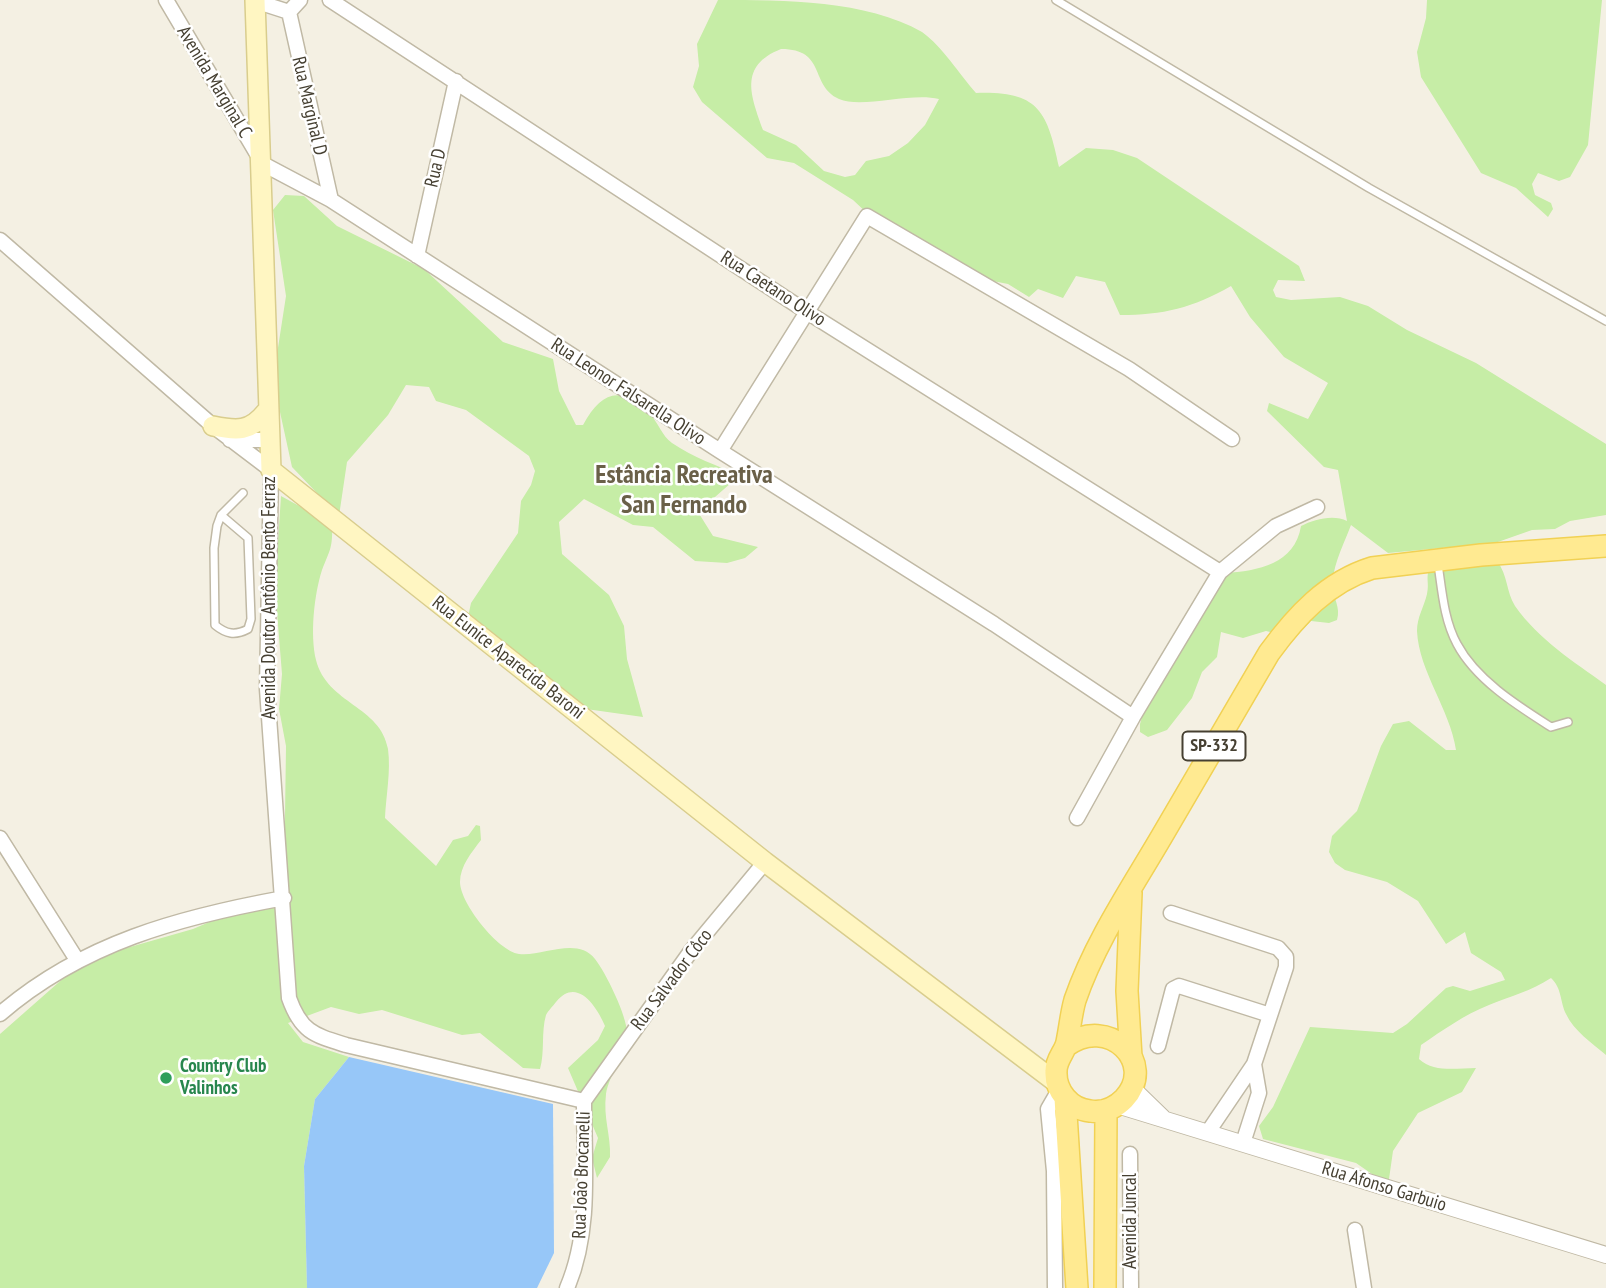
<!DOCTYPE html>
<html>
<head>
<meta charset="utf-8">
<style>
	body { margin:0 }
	canvas { display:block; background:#f4f0e3 }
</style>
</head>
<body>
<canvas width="1606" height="1288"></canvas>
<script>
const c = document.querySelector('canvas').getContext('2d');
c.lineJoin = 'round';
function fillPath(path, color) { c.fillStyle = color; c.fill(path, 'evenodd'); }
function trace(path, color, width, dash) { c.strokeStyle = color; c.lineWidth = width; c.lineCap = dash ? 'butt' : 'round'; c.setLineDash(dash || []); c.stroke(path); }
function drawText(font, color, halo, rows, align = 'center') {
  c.font = font + ' "PT Sans Narrow",sans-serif'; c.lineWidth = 5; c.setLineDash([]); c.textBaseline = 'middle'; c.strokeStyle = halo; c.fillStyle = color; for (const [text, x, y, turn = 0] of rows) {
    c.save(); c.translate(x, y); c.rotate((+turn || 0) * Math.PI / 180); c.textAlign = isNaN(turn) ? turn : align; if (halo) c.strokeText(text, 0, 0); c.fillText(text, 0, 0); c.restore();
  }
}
fillPath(new Path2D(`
	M 718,0 C 785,0 866,0 922,32 C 943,47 959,74 976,93 C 1038,91 1047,110 1059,167 L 1086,148 L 1113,150 L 1137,158 L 1299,266 L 1305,281 L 1278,280 L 1273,290 L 1276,297 L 1291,300 L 1340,297 L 1368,306 L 1407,330 L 1476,363 L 1606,444 L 1606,515 L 1570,521 L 1555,529 L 1532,530 L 1495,543 L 1388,553 L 1351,525 C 1344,544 1332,566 1333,586 C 1333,599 1341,607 1337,620 L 1329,623 L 1311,621 L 1295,638 L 1266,631 L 1243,638 L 1221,632 L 1217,657 L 1202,672 L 1192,698 L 1167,730 L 1148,737 L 1140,732 L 1140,724 L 1153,679 L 1225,573 C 1258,571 1295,564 1301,526 C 1314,519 1334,514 1347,521 L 1338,470 L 1324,467 L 1267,411 L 1269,403 L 1308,419 L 1328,383 L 1284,357 L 1250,317 L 1231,286 C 1193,308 1163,315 1120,315 L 1105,282 L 1076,276 L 1063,298 L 1038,289 L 1029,297 L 1008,284 L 952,273 L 883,228 L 853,200 L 794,163 L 767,158 L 702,102 L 693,87 L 699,66 L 697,44 ZM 781,49 C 827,49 809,85 839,99 C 862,109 910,92 939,99 L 925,125 L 908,143 L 889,156 L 866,161 L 855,175 L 845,177 L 824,171 L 796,145 L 763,130 C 751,96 738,66 781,49 Z
	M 1427,0 L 1602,0 L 1588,145 L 1570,177 L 1559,181 L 1538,173 L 1532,184 L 1535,195 L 1551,203 L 1553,209 L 1548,217 L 1516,188 L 1481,173 L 1421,77 L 1417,52 L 1426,18 Z
	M 285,195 L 304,196 L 337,226 L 424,269 L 503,342 L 553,359 L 559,391 L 576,425 L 583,425 C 601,392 620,384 649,413 C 658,422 662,436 672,443 C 693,457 717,466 740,475 L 698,512 L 713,536 L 758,547 L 745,558 L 727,563 L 695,561 L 653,527 L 633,525 L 584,499 L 559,522 L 562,554 L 609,595 L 624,626 L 627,659 L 643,717 L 586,709 L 468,617 L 471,603 L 518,533 L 521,501 L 531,485 L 535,471 L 529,456 L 466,410 L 436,401 L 429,387 L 406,385 L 388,415 L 347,462 L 339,516 L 292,467 L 273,380 L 286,296 L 273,210 Z
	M 281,496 L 332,524 C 333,547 330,550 322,570 C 314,595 310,635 316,660 C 327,704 381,706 388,749 C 391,771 386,796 385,818 L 436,866 L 453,840 L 468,836 L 476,825 L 480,826 L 481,840 C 472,852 460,866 460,882 C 460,903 498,951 519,954 C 542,957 577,936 595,959 C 606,973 627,1016 627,1033 C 627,1053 609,1074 606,1094 C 603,1118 611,1135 610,1157 L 597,1178 L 592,1158 L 598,1138 L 568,1068 L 598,1040 L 605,1026 C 597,1007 577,976 556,1002 C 553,1006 548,1011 546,1015 C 541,1032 545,1052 540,1069 L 523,1068 L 480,1033 L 462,1035 L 382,1010 L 359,1014 L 331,1007 L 288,1023 L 303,1042 L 349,1057 L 315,1099 L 304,1166 L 307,1288 L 0,1288 L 0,1034 L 75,968 L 102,955 L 193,929 L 221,917 L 272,906 L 284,886 L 286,746 L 279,709 L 282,674 L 275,588 Z
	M 1497,561 C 1508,575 1506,592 1515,606 C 1539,640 1573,661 1606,685 L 1606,1055 C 1592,1043 1574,1031 1566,1014 C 1560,1002 1562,988 1551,978 C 1531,991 1511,996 1489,1005 C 1464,1015 1443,1030 1421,1045 L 1419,1059 C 1434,1073 1457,1068 1476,1068 L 1462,1092 L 1418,1113 L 1393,1151 L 1389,1179 L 1382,1181 L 1356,1163 L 1263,1139 L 1259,1126 L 1273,1107 L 1310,1027 L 1393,1033 L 1407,1024 L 1446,988 L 1453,986 L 1470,991 L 1505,980 L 1501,972 L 1471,953 L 1465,932 L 1446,944 L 1418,901 L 1387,882 L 1345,870 L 1335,863 L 1329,852 L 1332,836 L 1357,811 L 1381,746 L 1393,724 L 1409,721 L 1446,750 L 1456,750 C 1450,709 1419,672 1417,631 C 1417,617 1424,607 1427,594 C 1430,582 1424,576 1432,564 Z`), '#c6eda6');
fillPath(new Path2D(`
	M 349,1057 L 553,1104 L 554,1253 L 537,1288 L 307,1288 L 304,1166 L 315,1099 Z`), '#97c7f8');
const service = new Path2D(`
	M 1056,0 L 1369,188 L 1606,321
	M 221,515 L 248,538 L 251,619 L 248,629 C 235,636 226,634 215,625 L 214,548 L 217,526 L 221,515 L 243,493
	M 1438,564 C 1442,591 1444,620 1457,644 C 1476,680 1518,706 1551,727 L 1568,722`);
const minor = new Path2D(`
	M 166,0 L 263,164 L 331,200 L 720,451 L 994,624 L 1133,717
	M 330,0 L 807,312 L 1220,572
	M 255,1 L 289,12 L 300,0
	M 289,12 L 331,200
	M 0,240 L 213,426 L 271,470 L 267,689 L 289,998 C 301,1032 314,1035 346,1045 L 584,1101
	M 417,256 L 456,81
	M 230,440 L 267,440
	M 720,451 L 867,216 L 1129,369 L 1232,439
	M 1077,818 L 1133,717 L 1220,572 L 1276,526 L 1317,507
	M 0,838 L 77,960
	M 1171,913 L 1278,948 L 1286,957 L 1286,967 L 1254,1064
	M 0,1014 C 82,943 180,917 284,898
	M 1158,1046 L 1173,989 L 1179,986 L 1270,1015
	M 584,1101 L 691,951 L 765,862
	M 1208,1132 L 1254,1064 L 1259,1093 L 1243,1143
	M 1130,1154 L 1131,1288
	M 1355,1230 L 1364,1288
	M 567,1288 C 592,1230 584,1163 584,1101
	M 1055,1288 L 1054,1171 L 1048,1109 L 1059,1090`);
const tertiary = new Path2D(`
	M 1131,1087 L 1163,1118
	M 1117,1105 L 1606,1255`);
const secondary = new Path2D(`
	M 255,0 L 271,470 L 765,862 L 1057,1083
	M 213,426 C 237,431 250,432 266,412`);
const primary = new Path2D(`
	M 1066,1046 C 1108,1014 1158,1063 1124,1099 C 1115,1108 1103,1113 1090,1111 C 1070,1109 1055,1091 1056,1071 C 1056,1059 1065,1052 1067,1042 C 1070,1028 1071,1014 1075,1000 C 1095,942 1131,889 1162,836 C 1197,775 1233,714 1269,653 C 1296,616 1327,582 1372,568 L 1481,555 L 1606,546
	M 1131,1057 L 1127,991 L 1131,893
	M 1065,1098 L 1077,1288
	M 1105,1288 L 1106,1110`);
trace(service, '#c0b9a5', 10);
trace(minor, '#c0b9a5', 17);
trace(tertiary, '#c0b9a5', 18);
trace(secondary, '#d9cd8d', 22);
trace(primary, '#f1d154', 24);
trace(service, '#fff', 7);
trace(minor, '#fff', 14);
trace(tertiary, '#fff', 16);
trace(secondary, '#fff6c2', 19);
trace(primary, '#ffea91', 21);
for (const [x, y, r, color] of [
	[166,1078,7,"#2e9e5b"]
]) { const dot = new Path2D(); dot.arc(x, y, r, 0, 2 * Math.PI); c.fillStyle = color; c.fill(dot); trace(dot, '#fff', 2.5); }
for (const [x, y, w] of [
	[1214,746,63]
]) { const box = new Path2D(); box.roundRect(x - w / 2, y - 14.5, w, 29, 5); c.fillStyle = '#fff'; c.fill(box); trace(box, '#464032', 2); }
drawText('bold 18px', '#464032', null, [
	["SP-332",1214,746]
]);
drawText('19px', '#464032', '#fff', [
	["Avenida Marginal C",214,82,59],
	["Rua Marginal D",309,106,77],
	["Rua D",436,168,-77],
	["Rua Caetano Olivo",773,289,33],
	["Rua Leonor Falsarella Olivo",628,392,33],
	["Avenida Doutor Antônio Bento Ferraz",270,598,-90],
	["Rua Eunice Aparecida Baroni",508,658,38],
	["Rua Salvador Côco",672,980,-53],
	["Rua João Brocanelli",582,1175,-88],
	["Rua Afonso Garbuio",1384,1187,17],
	["Avenida Juncal",1131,1221,-90]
]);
drawText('bold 19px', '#27864d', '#fff', [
	["Country Club",180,1067],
	["Valinhos",180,1089]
], 'left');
drawText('bold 26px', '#6a6048', '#fff', [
	["Estância Recreativa",684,476],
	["San Fernando",684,506]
]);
</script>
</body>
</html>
